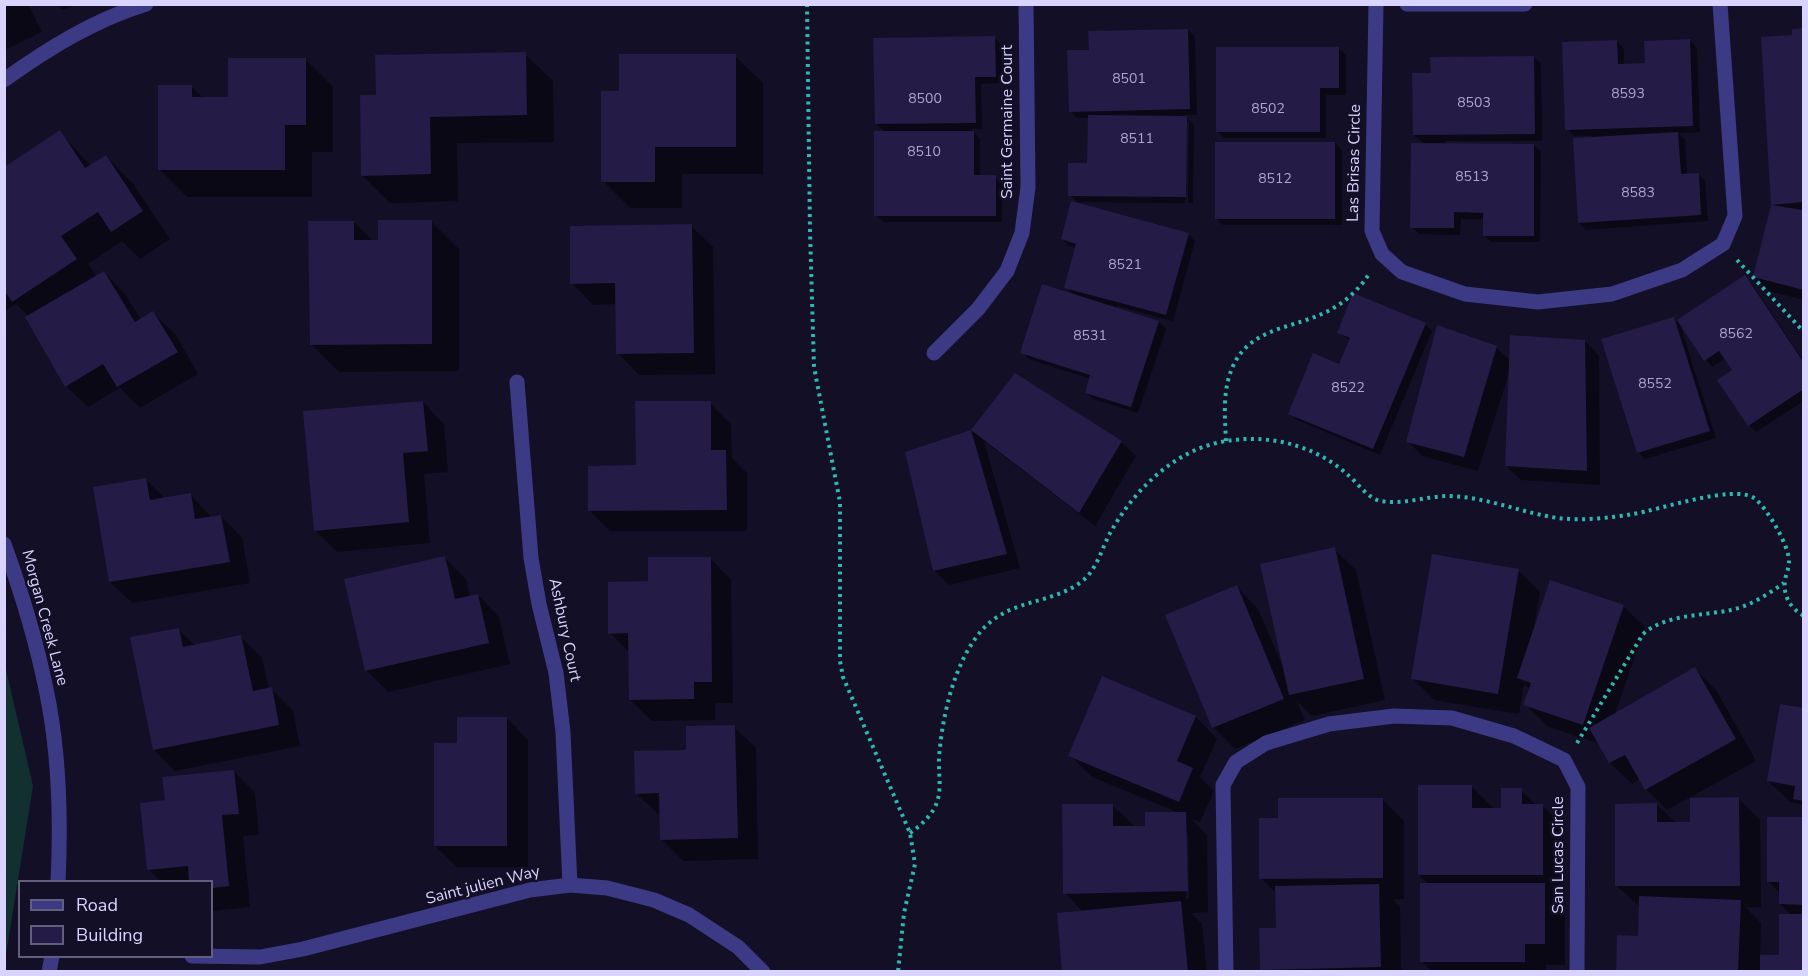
<!DOCTYPE html>
<html>
<head>
<meta charset="utf-8">
<style>
	body { margin:0 }
	#map { position:relative; width:1808px; height:976px; overflow:hidden; background:#130f26; font-family:"Nunito Sans",sans-serif }
	canvas { display:block }
	.frame { position:absolute; inset:0; border:6px solid #d9d4ff; pointer-events:none }
	.legend { position:absolute; left:18px; top:880px; width:195px; height:78px; box-sizing:border-box; background:#130f26; border:2px solid #625e7d; margin:0; padding:8px 10px; list-style:none; font-size:18px; color:#d9d4ff }
	.legend li { display:flex; align-items:center; gap:12px; height:30px }
	.legend b { width:30px; border:2px solid #625e7d }
</style>
</head>
<body>
<div id="map">
<canvas width="1808" height="976"></canvas>
<div class="frame"></div>
<ul class="legend">
<li><b style="height:8px;background:#3d3a85"></b>Road</li>
<li><b style="height:16px;background:#241b47"></b>Building</li>
</ul>
</div>
<script>
const c = document.querySelector('canvas').getContext('2d');
c.lineJoin = 'round';
function fillPath(path, color) { c.fillStyle = color; c.fill(path, 'evenodd'); }
function trace(path, color, width, dash) { c.strokeStyle = color; c.lineWidth = width; c.lineCap = dash ? 'butt' : 'round'; c.setLineDash(dash || []); c.stroke(path); }
function drawText(font, color, halo, rows, align = 'center') {
  c.font = font + ' "Nunito Sans",sans-serif'; c.lineWidth = 5; c.setLineDash([]); c.textBaseline = 'middle'; c.strokeStyle = halo; c.fillStyle = color; for (const [text, x, y, turn = 0] of rows) {
    c.save(); c.translate(x, y); c.rotate((+turn || 0) * Math.PI / 180); c.textAlign = isNaN(turn) ? turn : align; if (halo) c.strokeText(text, 0, 0); c.fillText(text, 0, 0); c.restore();
  }
}
fillPath(new Path2D(`
	M 5,665 L 33,786 L 5,961 L 4,665 Z`), '#12302f');
fillPath(new Path2D(`
	M 4,4 L 28,4 L 42,32 L 7,49 L 4,47 Z
	M 57,4 L 80,4 L 62,10 Z
	M 1188,30 L 1195,37 L 1197,115 L 1184,115 L 1194,125 L 1193,203 L 1188,203 L 1189,122 L 1186,122 L 1185,203 L 1077,202 L 1070,195 L 1089,165 L 1089,118 L 1077,118 L 1070,111 L 1090,51 Z
	M 1804,30 L 1804,300 L 1769,291 L 1755,276 L 1772,205 L 1767,110 L 1794,37 Z
	M 994,37 L 1001,44 L 1002,83 L 981,84 L 982,129 L 971,129 L 980,139 L 980,177 L 995,177 L 1002,184 L 1002,222 L 883,222 L 876,215 L 885,132 L 876,124 Z
	M 1690,40 L 1697,48 L 1700,132 L 1678,133 L 1685,140 L 1687,175 L 1698,174 L 1705,181 L 1708,221 L 1586,230 L 1579,223 L 1592,136 L 1574,136 L 1567,129 L 1617,42 L 1624,49 L 1624,65 L 1647,64 Z
	M 1339,48 L 1346,55 L 1346,95 L 1326,95 L 1326,138 L 1224,138 L 1217,131 Z
	M 525,54 L 553,81 L 554,142 L 457,143 L 458,201 L 390,203 L 362,175 L 378,96 Z
	M 735,56 L 763,83 L 763,174 L 682,174 L 682,208 L 630,208 L 603,181 L 620,92 Z
	M 1534,57 L 1541,64 L 1542,141 L 1445,141 L 1445,144 L 1534,145 L 1541,152 L 1540,242 L 1491,242 L 1484,235 L 1484,219 L 1461,219 L 1460,235 L 1419,234 L 1412,227 L 1424,144 L 1414,135 L 1432,74 Z
	M 305,59 L 333,87 L 333,152 L 312,152 L 312,197 L 187,197 L 160,170 L 191,86 L 203,98 L 230,98 Z
	M 59,132 L 91,166 L 106,156 L 133,184 L 170,239 L 140,259 L 122,241 L 88,264 L 97,277 L 104,272 L 125,294 L 141,320 L 153,313 L 175,334 L 198,374 L 140,408 L 120,388 L 88,407 L 66,386 L 29,317 L 16,304 L 4,311 L 4,168 Z
	M 1335,143 L 1342,150 L 1342,225 L 1223,225 L 1216,218 Z
	M 431,221 L 459,249 L 459,371 L 339,372 L 311,344 L 354,222 L 373,241 L 380,241 Z
	M 691,226 L 713,247 L 715,374 L 639,375 L 618,353 L 617,304 L 593,305 L 572,283 Z
	M 1188,234 L 1195,241 L 1173,321 L 1117,306 L 1116,309 L 1159,322 L 1166,329 L 1138,413 L 1093,399 L 1086,392 L 1091,379 L 1029,359 L 1022,352 L 1074,295 L 1066,287 L 1076,248 L 1069,246 L 1062,239 Z
	M 1745,277 L 1752,284 L 1804,362 L 1804,401 L 1756,432 L 1749,425 L 1734,370 L 1726,358 L 1712,367 L 1680,324 L 1716,438 L 1645,459 L 1638,452 L 1673,319 L 1677,322 Z
	M 1425,324 L 1432,331 L 1380,455 L 1297,420 L 1290,413 L 1340,366 L 1350,341 L 1338,332 Z
	M 1585,341 L 1599,356 L 1600,485 L 1521,480 L 1506,466 L 1510,370 L 1478,471 L 1422,456 L 1408,441 L 1496,347 L 1510,361 Z
	M 1015,375 L 1121,442 L 1136,456 L 1095,526 L 984,441 L 1020,568 L 949,585 L 935,571 L 907,453 L 972,431 Z
	M 423,402 L 444,424 L 448,472 L 424,474 L 430,543 L 337,552 L 315,530 Z
	M 710,403 L 731,424 L 732,458 L 747,473 L 747,531 L 610,531 L 589,510 Z
	M 146,479 L 165,499 L 190,494 L 212,518 L 221,516 L 242,538 L 250,583 L 132,603 L 110,582 Z
	M 1334,549 L 1356,570 L 1385,700 L 1312,716 L 1296,700 L 1305,720 L 1235,749 L 1213,727 L 1237,587 L 1258,609 L 1283,667 L 1284,667 Z
	M 445,558 L 466,579 L 470,597 L 478,595 L 499,617 L 510,664 L 388,692 L 366,670 Z
	M 710,558 L 731,580 L 733,703 L 715,703 L 715,720 L 652,721 L 630,700 L 630,653 L 610,633 L 650,583 Z
	M 1519,571 L 1540,592 L 1534,626 L 1623,606 L 1645,627 L 1615,714 L 1695,669 L 1716,690 L 1756,761 L 1667,810 L 1646,789 L 1640,779 L 1632,784 L 1610,763 L 1600,744 L 1547,726 L 1525,704 L 1530,689 L 1524,684 L 1519,714 L 1434,700 L 1412,678 Z
	M 178,629 L 195,646 L 241,637 L 262,658 L 269,690 L 271,689 L 293,711 L 300,746 L 175,771 L 154,750 Z
	M 1103,678 L 1196,717 L 1217,739 L 1200,777 L 1214,791 L 1200,822 L 1191,819 L 1207,835 L 1208,912 L 1191,913 L 1202,924 L 1207,972 L 1064,972 L 1083,912 L 1065,893 L 1112,805 L 1134,826 L 1147,827 L 1179,813 L 1092,777 L 1070,755 ZM 1185,833 L 1188,833 L 1189,899 L 1186,899 Z
	M 1804,709 L 1804,807 L 1800,804 L 1790,802 L 1768,781 Z
	M 507,718 L 528,740 L 528,867 L 457,867 L 435,846 L 459,744 Z
	M 734,727 L 756,748 L 758,859 L 683,861 L 661,839 L 661,814 L 658,814 L 636,793 L 688,752 Z
	M 234,772 L 255,793 L 259,835 L 243,836 L 250,907 L 213,911 L 212,882 L 161,882 L 149,869 L 166,802 Z
	M 1472,787 L 1493,808 L 1502,810 L 1521,790 L 1536,805 L 1542,805 L 1563,826 L 1563,896 L 1556,896 L 1565,906 L 1565,965 L 1546,965 L 1546,972 L 1432,972 L 1422,961 L 1429,885 L 1419,875 Z
	M 1382,799 L 1404,821 L 1404,899 L 1393,899 L 1400,907 L 1401,972 L 1263,972 L 1261,969 L 1277,930 L 1277,894 L 1261,878 L 1279,820 Z
	M 1739,799 L 1760,820 L 1761,907 L 1745,907 L 1761,923 L 1760,956 L 1780,956 L 1792,915 L 1780,904 L 1780,893 L 1768,881 L 1804,819 L 1804,972 L 1617,972 L 1639,938 L 1640,907 L 1617,886 L 1657,805 L 1676,823 L 1692,823 Z`), '#0007');
fillPath(new Path2D(`
	M 1804,28 L 1804,202 L 1771,205 L 1761,37 L 1792,35 L 1792,29 Z
	M 1188,29 L 1190,109 L 1069,112 L 1067,50 L 1089,50 L 1088,31 Z
	M 995,36 L 996,77 L 975,77 L 976,123 L 875,124 L 873,38 Z
	M 1690,39 L 1693,126 L 1565,130 L 1562,42 L 1617,40 L 1618,64 L 1645,63 L 1644,41 Z
	M 1216,47 L 1339,47 L 1339,88 L 1320,88 L 1320,132 L 1216,132 Z
	M 526,52 L 527,115 L 430,117 L 431,174 L 361,176 L 360,95 L 376,95 L 375,55 Z
	M 619,54 L 736,54 L 736,147 L 655,147 L 655,182 L 601,182 L 601,91 L 619,91 Z
	M 1534,56 L 1535,134 L 1413,135 L 1412,73 L 1431,73 L 1430,57 Z
	M 228,58 L 306,58 L 306,125 L 285,125 L 285,170 L 158,170 L 158,85 L 192,85 L 192,97 L 228,97 Z
	M 1088,115 L 1187,116 L 1186,197 L 1068,196 L 1068,163 L 1087,163 Z
	M 60,130 L 85,168 L 106,155 L 143,211 L 111,232 L 98,212 L 61,236 L 77,259 L 12,302 L 4,290 L 4,167 Z
	M 874,131 L 974,131 L 974,175 L 996,175 L 996,216 L 874,216 Z
	M 1678,132 L 1681,174 L 1699,173 L 1701,215 L 1578,223 L 1573,138 Z
	M 1215,142 L 1335,142 L 1335,219 L 1215,219 Z
	M 1411,143 L 1534,144 L 1534,236 L 1483,236 L 1483,213 L 1454,212 L 1454,228 L 1410,228 Z
	M 1071,201 L 1189,233 L 1166,315 L 1064,288 L 1076,244 L 1061,239 Z
	M 1771,205 L 1804,210 L 1804,290 L 1753,277 Z
	M 378,220 L 432,220 L 432,344 L 310,345 L 308,221 L 354,221 L 354,240 L 378,240 Z
	M 692,224 L 694,353 L 616,354 L 615,283 L 570,284 L 570,226 Z
	M 104,271 L 135,322 L 153,311 L 178,352 L 117,387 L 103,364 L 65,387 L 25,317 Z
	M 1745,275 L 1804,363 L 1804,389 L 1748,426 L 1717,380 L 1732,370 L 1719,351 L 1704,361 L 1677,320 Z
	M 1042,284 L 1159,321 L 1131,407 L 1085,393 L 1090,375 L 1020,353 Z
	M 1353,293 L 1426,323 L 1373,449 L 1288,414 L 1313,353 L 1339,364 L 1350,338 L 1337,333 Z
	M 1674,317 L 1710,431 L 1637,453 L 1601,339 Z
	M 1437,325 L 1497,346 L 1464,457 L 1406,442 Z
	M 1510,335 L 1585,340 L 1587,471 L 1505,466 Z
	M 1015,373 L 1122,441 L 1079,513 L 971,430 Z
	M 423,401 L 428,451 L 403,453 L 409,522 L 314,531 L 303,411 Z
	M 635,401 L 711,401 L 711,450 L 726,450 L 727,510 L 588,511 L 588,466 L 636,465 Z
	M 971,430 L 1007,554 L 933,571 L 905,452 Z
	M 146,478 L 150,500 L 191,493 L 195,519 L 221,515 L 230,562 L 109,582 L 93,487 Z
	M 1335,547 L 1364,679 L 1289,695 L 1260,564 Z
	M 1432,554 L 1519,569 L 1498,694 L 1411,679 Z
	M 445,556 L 455,599 L 478,594 L 489,643 L 365,671 L 344,579 Z
	M 648,557 L 711,557 L 712,682 L 694,682 L 694,699 L 629,700 L 628,633 L 608,634 L 608,582 L 648,581 Z
	M 1550,580 L 1624,605 L 1583,725 L 1523,705 L 1531,683 L 1517,678 Z
	M 1237,585 L 1284,699 L 1212,728 L 1165,615 Z
	M 179,628 L 183,647 L 241,635 L 253,691 L 272,687 L 279,725 L 153,750 L 130,637 Z
	M 1695,667 L 1736,739 L 1645,790 L 1625,755 L 1609,763 L 1589,728 Z
	M 1102,676 L 1196,716 L 1177,761 L 1193,768 L 1179,802 L 1068,756 Z
	M 1780,704 L 1804,708 L 1804,801 L 1793,799 L 1795,786 L 1767,781 Z
	M 457,717 L 507,717 L 507,846 L 434,846 L 434,743 L 457,743 Z
	M 735,725 L 738,838 L 660,840 L 659,793 L 635,794 L 634,751 L 686,750 L 686,726 Z
	M 234,770 L 239,814 L 222,815 L 229,886 L 212,888 L 212,882 L 189,882 L 188,866 L 147,870 L 140,803 L 165,800 L 162,777 Z
	M 1418,785 L 1472,785 L 1472,808 L 1501,808 L 1501,788 L 1522,788 L 1522,804 L 1543,804 L 1543,875 L 1418,875 Z
	M 1739,797 L 1740,886 L 1615,886 L 1615,804 L 1657,803 L 1657,822 L 1690,822 L 1690,798 Z
	M 1278,798 L 1383,798 L 1383,878 L 1259,879 L 1259,818 L 1278,818 Z
	M 1062,804 L 1113,804 L 1113,826 L 1145,826 L 1145,812 L 1186,812 L 1188,891 L 1063,894 Z
	M 1767,817 L 1804,817 L 1804,905 L 1779,904 L 1779,882 L 1767,882 Z
	M 1420,883 L 1545,883 L 1545,944 L 1525,944 L 1525,962 L 1420,962 Z
	M 1379,884 L 1381,967 L 1260,970 L 1259,928 L 1276,928 L 1275,886 Z
	M 1639,896 L 1741,900 L 1738,972 L 1616,972 L 1617,935 L 1638,936 Z
	M 1181,901 L 1188,972 L 1062,972 L 1057,913 Z
	M 1779,914 L 1804,914 L 1804,972 L 1760,972 L 1760,955 L 1779,955 Z`), '#241b47');
trace(new Path2D(`
	M 807,4 L 810,231 L 814,367 L 840,502 L 840,661 L 843,677 L 910,833 L 915,864 L 904,913 L 898,972
	M 1737,260 L 1804,332
	M 1226,441 C 1225,421 1223,397 1229,377 C 1243,328 1288,330 1324,313 C 1342,305 1359,290 1369,274
	M 1577,743 L 1643,634 C 1666,614 1702,616 1731,610 C 1750,606 1768,594 1784,583
	M 910,833 C 920,826 929,818 935,807 C 943,790 938,775 939,758 C 942,717 954,662 982,630 C 1011,598 1050,605 1081,582 C 1096,571 1101,551 1109,535 C 1129,498 1162,462 1203,447 C 1251,430 1310,440 1348,475 C 1358,483 1368,499 1381,501 C 1404,505 1427,496 1449,496 C 1487,497 1522,513 1558,518 C 1581,521 1610,518 1633,514 C 1659,510 1733,484 1754,498 C 1766,506 1790,547 1789,562 C 1789,568 1786,574 1785,580 C 1783,596 1790,608 1804,616`), '#2fb8b0', 4, [3, 4.5]);
trace(new Path2D(`
	M 1376,4 L 1372,231 L 1382,254 L 1402,272 L 1465,294 L 1538,302 L 1612,294 L 1682,270 L 1723,244 L 1735,216 L 1720,4
	M 1407,4 L 1525,4
	M 4,80 C 49,48 94,20 146,4
	M 934,353 L 978,309 L 1007,271 L 1022,233 L 1028,187 L 1026,4
	M 517,382 L 531,558 L 539,604 L 556,673 L 563,732 L 570,885
	M 4,544 C 21,591 36,640 46,689 C 59,750 61,820 58,882
	M 192,956 L 260,957 L 303,949 L 530,890 L 570,885 L 607,888 L 654,900 L 689,915 L 738,947 L 763,972
	M 49,972 L 52,956
	M 1226,972 L 1223,785 L 1236,762 L 1266,743 L 1329,724 L 1394,716 L 1452,718 L 1514,736 L 1564,760 L 1578,787 L 1577,972`), '#3d3a85', 15);
drawText('14px', '#aca6d1', null, [
	["8501",1129,80],
	["8593",1628,95],
	["8500",925,100],
	["8503",1474,104],
	["8502",1268,110],
	["8511",1137,140],
	["8510",924,153],
	["8513",1472,178],
	["8512",1275,180],
	["8583",1638,194],
	["8521",1125,266],
	["8562",1736,335],
	["8531",1090,337],
	["8552",1655,385],
	["8522",1348,389]
]);
drawText('16px', '#d9d4ff', '#130f26', [
	["Saint Germaine Court",1008,122,-90],
	["Las Brisas Circle",1355,163,-89],
	["Morgan Creek Lane",44,618,75],
	["Ashbury Court",564,630,78],
	["San Lucas Circle",1559,855,-90],
	["Saint julien Way",483,886,-14]
]);
</script>
</body>
</html>
